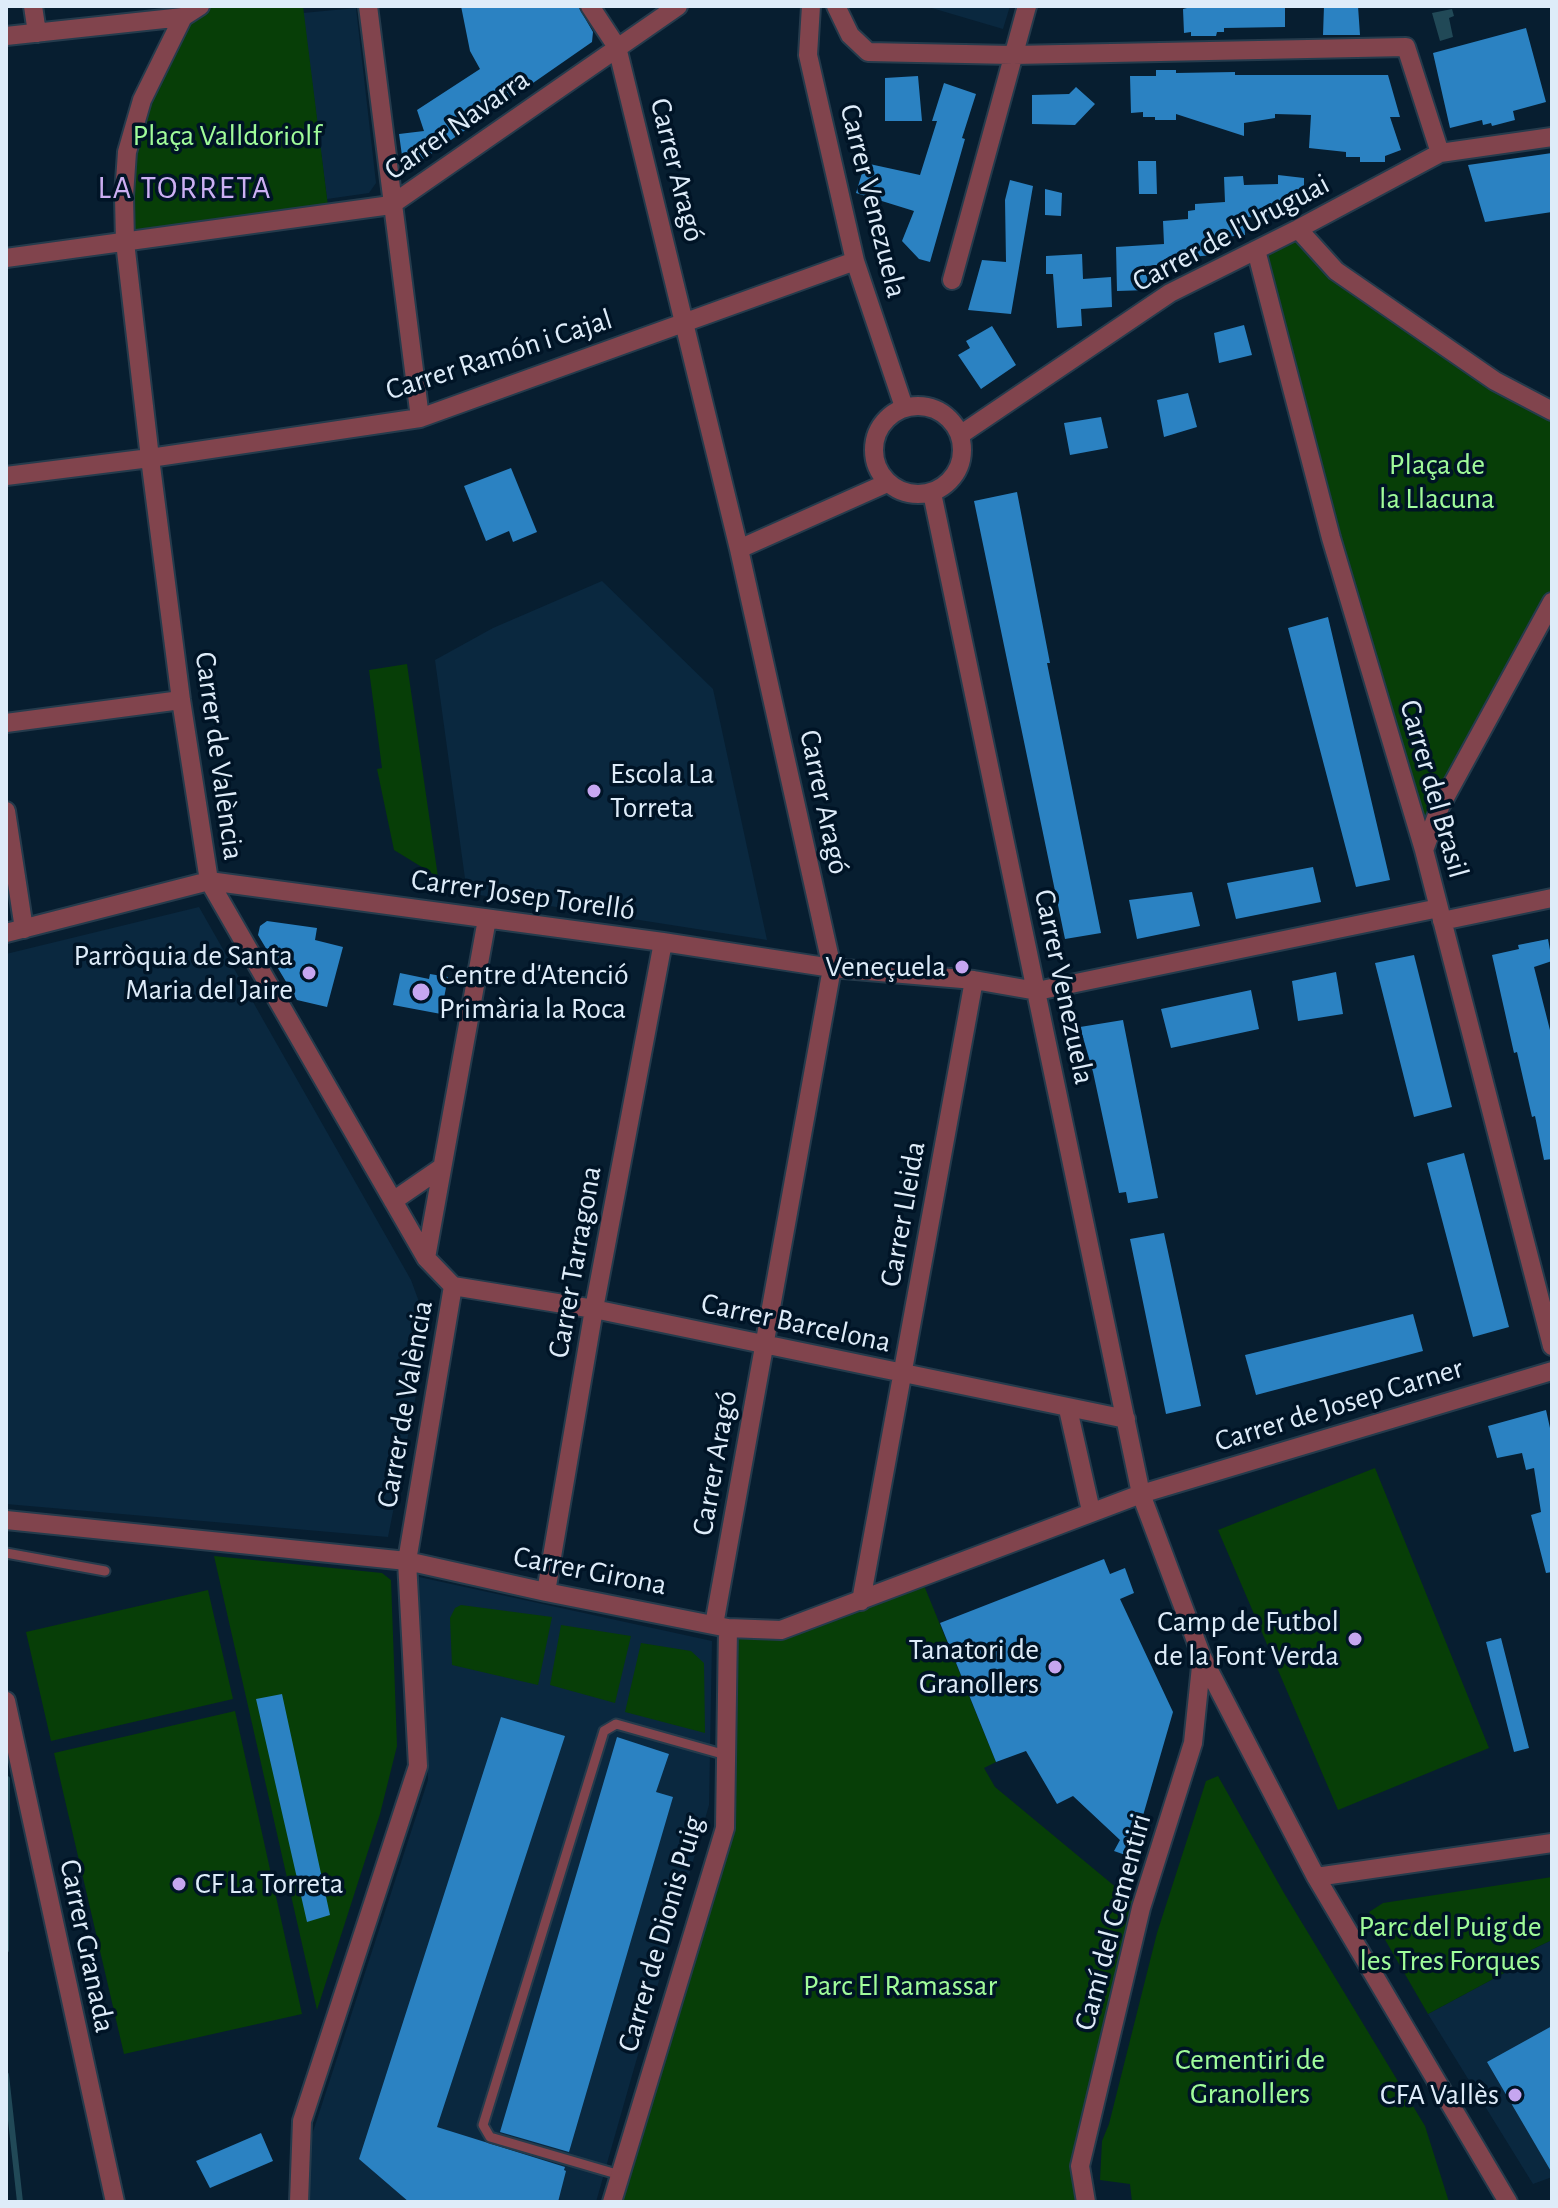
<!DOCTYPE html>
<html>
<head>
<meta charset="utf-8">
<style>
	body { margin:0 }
	#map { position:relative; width:1558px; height:2208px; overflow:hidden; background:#071e30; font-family:"Alegreya Sans",sans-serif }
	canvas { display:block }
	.frame { position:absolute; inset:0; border:8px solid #deecf9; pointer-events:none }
</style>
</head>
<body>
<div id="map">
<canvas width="1558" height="2208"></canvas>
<div class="frame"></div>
</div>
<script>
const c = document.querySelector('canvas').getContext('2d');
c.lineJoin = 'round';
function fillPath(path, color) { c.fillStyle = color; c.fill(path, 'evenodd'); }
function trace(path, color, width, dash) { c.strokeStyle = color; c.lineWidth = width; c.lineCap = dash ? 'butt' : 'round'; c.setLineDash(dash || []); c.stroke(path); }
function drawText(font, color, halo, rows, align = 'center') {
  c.font = font + ' "Alegreya Sans",sans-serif'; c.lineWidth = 7; c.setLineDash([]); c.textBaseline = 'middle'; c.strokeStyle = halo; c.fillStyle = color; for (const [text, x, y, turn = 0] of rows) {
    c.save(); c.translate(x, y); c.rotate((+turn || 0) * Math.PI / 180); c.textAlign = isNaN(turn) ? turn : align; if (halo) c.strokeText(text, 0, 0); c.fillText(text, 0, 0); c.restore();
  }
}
fillPath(new Path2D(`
	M 925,6 L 1010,6 L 1003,29 Z
	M 356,8 L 376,183 L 369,193 L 327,199 L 303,13 Z
	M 602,581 L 713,689 L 767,940 L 467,893 L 435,660 L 493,628 Z
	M 199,907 L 411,1280 L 429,1329 L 388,1537 L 6,1504 L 6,954 Z
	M 419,1577 L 712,1641 L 709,1805 L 596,2202 L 290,2202 L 428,1780 Z
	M 1552,1940 L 1552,2177 L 1533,2184 L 1428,2014 L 1521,1964 L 1531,1950 Z`), '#0a283f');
fillPath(new Path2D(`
	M 200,6 L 303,6 L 329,214 L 126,242 L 124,196 L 142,100 Z
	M 1298,229 L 1337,271 L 1552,411 L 1552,602 L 1424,850 L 1256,250 Z
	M 407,664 L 438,877 L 394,850 L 377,769 L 382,768 L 369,670 Z
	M 1375,1468 L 1489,1748 L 1338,1810 L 1218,1530 Z
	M 214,1556 L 382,1573 L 391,1580 L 397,1746 L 380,1814 L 317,2010 Z
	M 921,1578 L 996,1762 L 984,1768 L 995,1787 L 1141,1908 L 1080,2166 L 1086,2202 L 612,2202 L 725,1828 L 728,1628 L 781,1630 Z
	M 208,1590 L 233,1699 L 51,1741 L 26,1632 Z
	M 461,1605 L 552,1617 L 538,1685 L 452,1665 L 450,1618 L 455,1608 Z
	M 561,1625 L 631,1636 L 615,1703 L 550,1685 Z
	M 641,1643 L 691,1651 L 704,1663 L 705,1733 L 625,1712 Z
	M 235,1711 L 302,2014 L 124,2054 L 54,1753 Z
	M 1218,1776 L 1284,1893 L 1425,2126 L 1449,2202 L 1132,2202 L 1130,2184 L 1100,2180 L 1102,2141 L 1109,2124 L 1157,1933 L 1206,1781 Z
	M 1552,1877 L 1552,1940 L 1531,1950 L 1521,1964 L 1428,2014 L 1369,1912 L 1383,1903 Z`), '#073e07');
fillPath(new Path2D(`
	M 1452,9 L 1454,16 L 1449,18 L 1453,37 L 1440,41 L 1432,13 Z`), '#214957');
trace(new Path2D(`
	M 6,1950 L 7,1779
	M 6,2075 L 20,2202`), '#214957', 6);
fillPath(new Path2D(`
	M 461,6 L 578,6 L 593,32 L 592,42 L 415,165 L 403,163 L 399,134 L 424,131 L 417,110 L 480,69 L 470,51 Z
	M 1195,6 L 1285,6 L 1285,27 L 1224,28 L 1224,32 L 1217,32 L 1216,36 L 1191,36 L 1191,32 L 1184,33 L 1183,9 Z
	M 1324,6 L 1358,6 L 1360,35 L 1323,35 Z
	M 1526,28 L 1546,102 L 1513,111 L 1515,120 L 1492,126 L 1491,123 L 1483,125 L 1482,120 L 1450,128 L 1433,53 Z
	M 1156,70 L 1176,70 L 1176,73 L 1235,72 L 1235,75 L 1388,75 L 1400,117 L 1390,117 L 1401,150 L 1385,156 L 1385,162 L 1360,162 L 1360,157 L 1346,157 L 1346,152 L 1309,148 L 1311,115 L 1275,114 L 1275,118 L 1244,123 L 1244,136 L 1176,114 L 1176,120 L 1155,120 L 1155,117 L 1143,117 L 1143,112 L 1131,113 L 1130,76 L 1156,76 Z
	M 918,76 L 922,121 L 885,121 L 885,78 Z
	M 944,83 L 976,94 L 962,138 L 965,139 L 930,262 L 919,259 L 902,241 L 914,211 L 856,193 L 865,163 L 920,175 L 937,121 L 932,121 Z
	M 1076,87 L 1095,104 L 1075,125 L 1032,124 L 1032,95 L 1069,94 Z
	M 1552,153 L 1552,212 L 1485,222 L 1468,165 Z
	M 1138,161 L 1156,161 L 1157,194 L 1139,194 Z
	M 1278,175 L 1304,178 L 1304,205 L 1279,205 L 1279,218 L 1244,217 L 1245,235 L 1214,238 L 1214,255 L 1190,257 L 1190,263 L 1146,266 L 1148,290 L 1117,291 L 1116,247 L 1164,244 L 1163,221 L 1188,219 L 1188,211 L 1195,210 L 1195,204 L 1225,202 L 1224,177 L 1243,176 L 1244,185 L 1278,184 Z
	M 1010,180 L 1033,186 L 1011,314 L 968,310 L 982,260 L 1006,262 L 1005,200 Z
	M 1045,189 L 1062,193 L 1061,216 L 1045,215 Z
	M 1082,254 L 1083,279 L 1111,277 L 1112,307 L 1081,309 L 1082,326 L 1057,328 L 1053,274 L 1046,274 L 1046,256 Z
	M 1244,325 L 1252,355 L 1219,363 L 1214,333 Z
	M 992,326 L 1016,365 L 981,389 L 958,355 L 970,348 L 966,341 Z
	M 1188,393 L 1197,427 L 1164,437 L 1157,400 Z
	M 1101,417 L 1108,448 L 1070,455 L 1064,423 Z
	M 511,468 L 537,532 L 513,542 L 509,531 L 486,541 L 464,486 Z
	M 1017,492 L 1050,663 L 1047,663 L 1101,933 L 1065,939 L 974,501 Z
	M 1328,617 L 1390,880 L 1356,887 L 1288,628 Z
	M 1313,867 L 1321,902 L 1236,919 L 1227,883 Z
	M 1192,892 L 1200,926 L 1137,939 L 1129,900 Z
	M 267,921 L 317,928 L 315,940 L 343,947 L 327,1007 L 297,1000 L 258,935 L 260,926 Z
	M 1548,939 L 1552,961 L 1534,967 L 1552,1038 L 1552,1159 L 1544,1160 L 1535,1116 L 1532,1117 L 1517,1052 L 1514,1053 L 1492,955 L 1519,949 L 1518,945 Z
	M 1414,955 L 1452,1107 L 1414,1117 L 1375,963 Z
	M 1336,972 L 1343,1014 L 1298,1021 L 1292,981 Z
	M 400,973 L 429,979 L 430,974 L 448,977 L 441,1014 L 393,1005 Z
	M 1251,990 L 1259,1029 L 1171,1048 L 1161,1009 Z
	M 1123,1020 L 1158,1198 L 1128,1203 L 1126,1192 L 1119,1193 L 1093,1072 L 1080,1027 Z
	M 1464,1153 L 1509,1327 L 1473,1337 L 1427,1163 Z
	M 1164,1233 L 1201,1406 L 1166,1414 L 1130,1239 Z
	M 1413,1314 L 1423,1351 L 1256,1395 L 1245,1355 Z
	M 1546,1410 L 1552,1437 L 1552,1572 L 1546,1573 L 1531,1515 L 1541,1512 L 1534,1468 L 1526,1470 L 1522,1453 L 1497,1458 L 1488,1426 Z
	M 1104,1559 L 1110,1574 L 1125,1568 L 1134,1593 L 1120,1599 L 1173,1712 L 1131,1857 L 1114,1851 L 1120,1840 L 1073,1796 L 1057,1804 L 1026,1751 L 996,1762 L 940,1623 Z
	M 1501,1638 L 1529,1748 L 1514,1752 L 1486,1642 Z
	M 282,1694 L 330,1915 L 307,1922 L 256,1699 Z
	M 501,1717 L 565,1736 L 437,2127 L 565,2167 L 564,2170 L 566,2171 L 558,2202 L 409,2202 L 359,2159 Z
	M 617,1737 L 669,1754 L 656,1792 L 673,1797 L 569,2152 L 500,2132 Z
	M 1552,2026 L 1552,2173 L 1487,2062 Z
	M 261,2133 L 273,2161 L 210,2188 L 196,2161 Z`), '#2b82c2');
const lane = new Path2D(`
	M 6,1553 L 105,1571
	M 620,2175 L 490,2137 L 483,2125 L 604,1731 L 616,1724 L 726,1755`);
const street = new Path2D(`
	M 33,6 L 37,33
	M 200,6 L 183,17 L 142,100 L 127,152 L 124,196 L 125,242 L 150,458 L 181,700 L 209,881 L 426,1258 L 453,1286
	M 368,6 L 420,418
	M 590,6 L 617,47 L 739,549 L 832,968 L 714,1625
	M 811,6 L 808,55 L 855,261 L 904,407
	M 836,6 L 850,35 L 868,52 L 1013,55 L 1406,47 L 1440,153
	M 6,36 L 183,17
	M 1298,229 L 1336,271 L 1495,381 L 1552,411
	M 1256,250 L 1331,538 L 1424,850 L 1552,1346
	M 6,258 L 391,205 L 678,6
	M 952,280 L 1027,6
	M874 450a44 44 0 1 1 88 0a44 44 0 1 1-88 0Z
	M 960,435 L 1170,293 L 1298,229 L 1440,153 L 1552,137
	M 6,476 L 150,458 L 420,418 L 855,261
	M 932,493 L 1141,1494 L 1202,1657 L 1316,1877 L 1508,2202
	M 739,549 L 887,483
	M 6,723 L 181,700
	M 6,811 L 24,929
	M 1424,850 L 1440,807 L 1552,602
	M 1442,921 L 1552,898
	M 6,933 L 209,881 L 663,942 L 832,968 L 974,980 L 1037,991 L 1439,908
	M 393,1201 L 441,1168
	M 426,1258 L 487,919
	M 453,1286 L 594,1309 L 1126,1419
	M 1068,1409 L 1091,1511
	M 6,1520 L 407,1561 L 546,1592 L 728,1628 L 781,1630 L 1141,1494 L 1552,1371
	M 546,1592 L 594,1309 L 663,942
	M 861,1601 L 974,980
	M 6,1701 L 115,2202
	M 1316,1877 L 1552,1843
	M 299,2202 L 302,2121 L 418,1766 L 407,1561 L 453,1286
	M 612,2202 L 725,1828 L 728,1628
	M 1086,2202 L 1080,2166 L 1141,1908 L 1193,1743 L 1202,1657`);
trace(lane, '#253b4c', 13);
trace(street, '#253b4c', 22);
trace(lane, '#81444d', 9);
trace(street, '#81444d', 18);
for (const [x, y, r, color] of [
	[594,791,8,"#c6a6f0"],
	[962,967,8,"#c6a6f0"],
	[309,973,8,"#c6a6f0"],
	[421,992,10,"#c6a6f0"],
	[1355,1639,8,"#c6a6f0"],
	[1055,1667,8,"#c6a6f0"],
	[179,1884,8,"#c6a6f0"],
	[1515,2095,8,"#c6a6f0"]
]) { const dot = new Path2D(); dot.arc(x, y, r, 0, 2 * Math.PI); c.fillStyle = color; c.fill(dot); trace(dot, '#001426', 3); }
drawText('30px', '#deecf9', '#001426', [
	["Carrer Navarra",457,125,-35],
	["Carrer Aragó",677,170,76],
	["Carrer Venezuela",873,201,76],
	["Carrer de l'Uruguai",1231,233,-28],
	["Carrer Ramón i Cajal",499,355,-18],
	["Carrer de València",219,756,82],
	["Carrer del Brasil",1434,789,74],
	["Carrer Aragó",824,802,78],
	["Carrer Josep Torelló",523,895,8],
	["Carrer Venezuela",1064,987,78],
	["Carrer Lleida",903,1214,-80],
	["Carrer Tarragona",575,1262,-80],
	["Carrer Barcelona",796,1323,12],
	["Carrer de València",405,1404,-80],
	["Carrer de Josep Carner",1339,1405,-17],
	["Carrer Aragó",715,1463,-80],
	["Carrer Girona",590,1571,11],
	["Camí del Cementiri",1113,1922,-75],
	["Carrer de Dionis Puig",661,1934,-74],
	["Carrer Granada",87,1946,78]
]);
drawText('30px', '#a0fc9a', '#001426', [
	["Plaça Valldoriolf",227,136],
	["Plaça de",1437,465],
	["la Llacuna",1437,499],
	["Parc del Puig de",1450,1927],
	["les Tres Forques",1450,1961],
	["Parc El Ramassar",900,1986],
	["Cementiri de",1250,2060],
	["Granollers",1250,2094]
]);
drawText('30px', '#deecf9', '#001426', [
	["Escola La",610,774,"left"],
	["Torreta",610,808,"left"],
	["Parròquia de Santa",293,956],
	["Maria del Jaire",293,990],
	["Veneçuela",946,967],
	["Centre d'Atenció",439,975,"left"],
	["Primària la Roca",439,1009,"left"],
	["Camp de Futbol",1339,1622],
	["de la Font Verda",1339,1656],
	["Tanatori de",1039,1650],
	["Granollers",1039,1684],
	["CF La Torreta",195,1884,"left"],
	["CFA Vallès",1499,2095]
], 'right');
c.letterSpacing = '2px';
drawText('32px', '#ccaff3', '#001426', [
	["LA TORRETA",185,188]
]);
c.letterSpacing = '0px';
</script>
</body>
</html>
